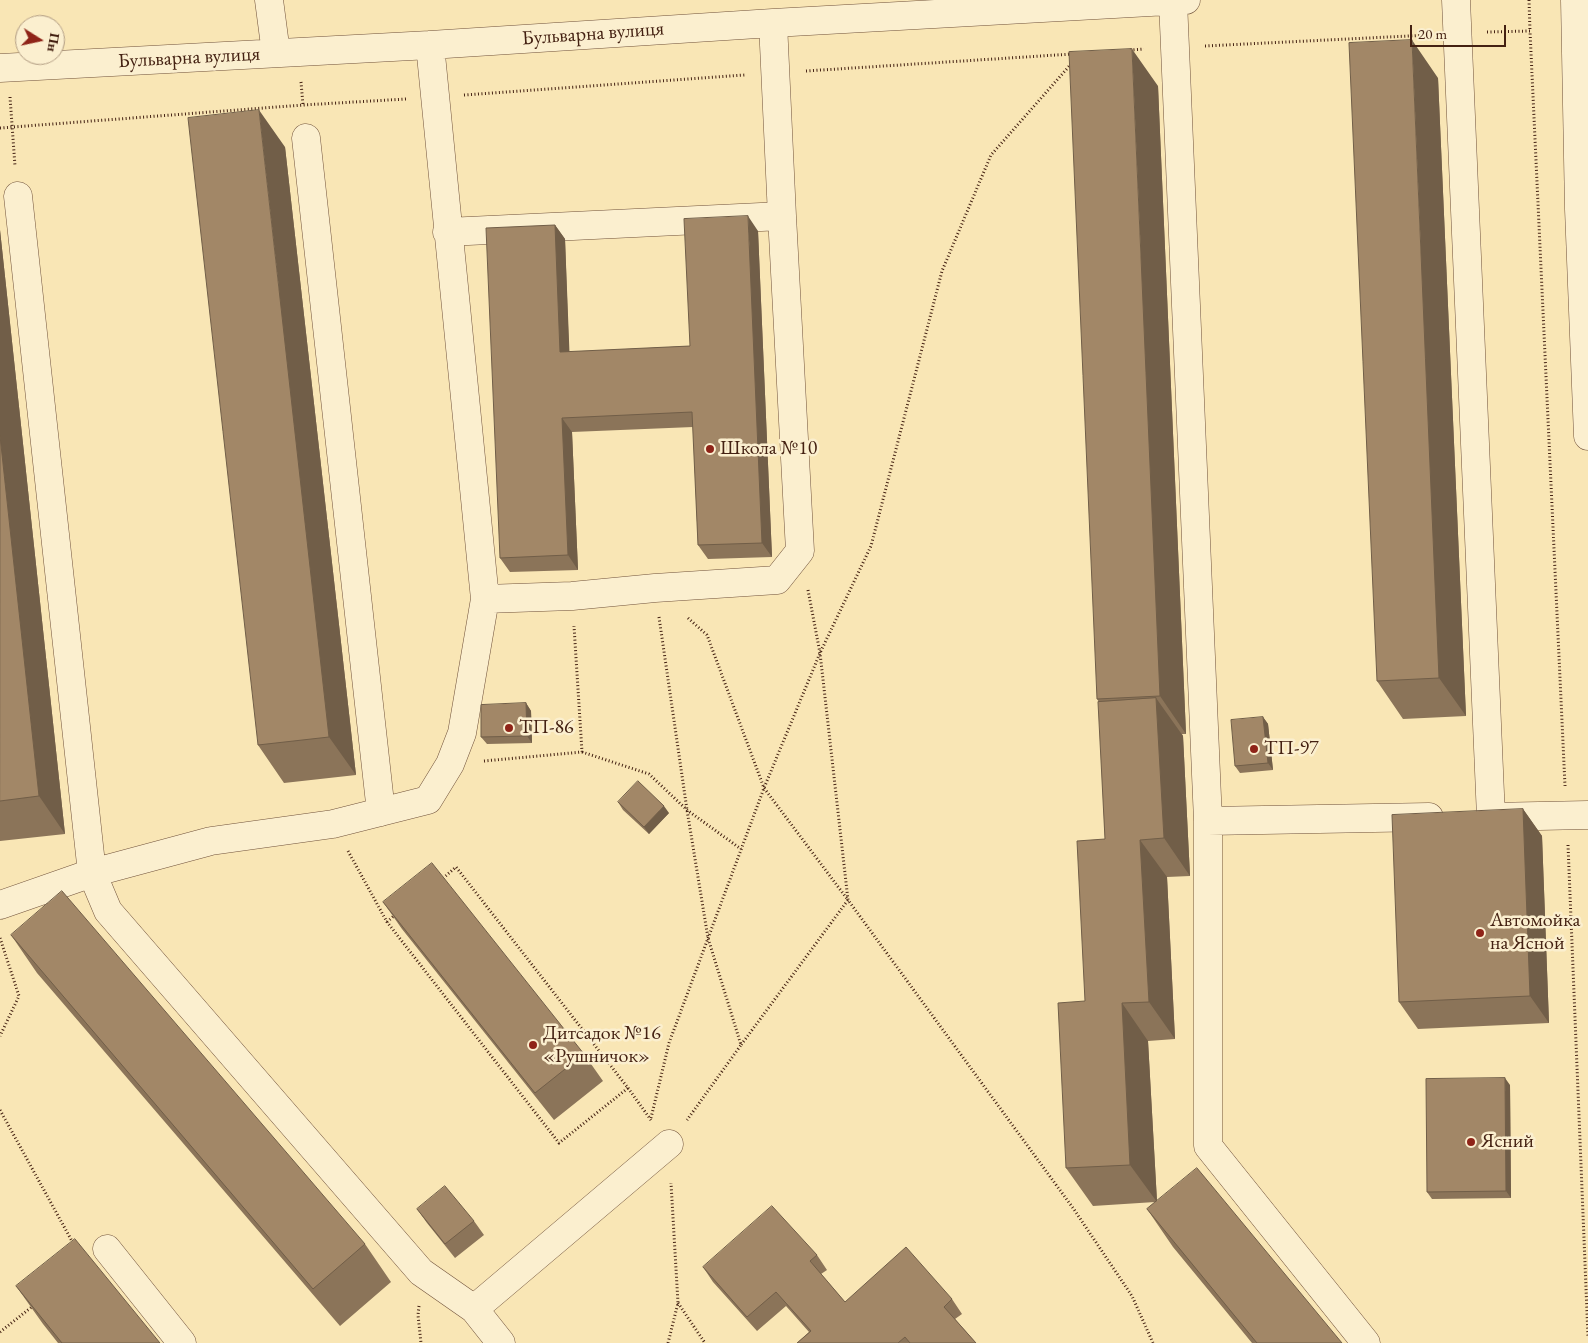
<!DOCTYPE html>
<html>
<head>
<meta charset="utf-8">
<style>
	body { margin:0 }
	#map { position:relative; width:1588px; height:1343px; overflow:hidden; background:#f9e6b5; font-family:"EB Garamond",serif }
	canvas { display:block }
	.north { position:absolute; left:15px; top:15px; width:50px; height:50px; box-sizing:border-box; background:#fbefcf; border:1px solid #b29d83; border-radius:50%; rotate:100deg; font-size:14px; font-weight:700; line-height:20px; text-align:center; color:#442112 }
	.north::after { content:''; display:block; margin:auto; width:18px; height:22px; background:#8f2418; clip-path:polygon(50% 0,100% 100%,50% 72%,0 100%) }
	.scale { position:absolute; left:1410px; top:25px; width:96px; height:22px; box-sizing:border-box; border:2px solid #442112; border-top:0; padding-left:6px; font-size:15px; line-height:18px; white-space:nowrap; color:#442112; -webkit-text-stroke:4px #fbefcf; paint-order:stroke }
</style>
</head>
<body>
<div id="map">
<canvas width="1588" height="1343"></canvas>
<div class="north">Пн</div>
<div class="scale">20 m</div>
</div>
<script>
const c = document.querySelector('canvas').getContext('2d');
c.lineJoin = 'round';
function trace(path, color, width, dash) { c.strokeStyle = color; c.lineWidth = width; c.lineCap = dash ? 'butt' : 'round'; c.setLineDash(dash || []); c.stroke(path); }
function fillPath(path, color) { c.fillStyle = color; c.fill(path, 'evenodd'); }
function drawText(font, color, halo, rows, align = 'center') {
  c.font = font + ' "EB Garamond",serif'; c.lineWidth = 5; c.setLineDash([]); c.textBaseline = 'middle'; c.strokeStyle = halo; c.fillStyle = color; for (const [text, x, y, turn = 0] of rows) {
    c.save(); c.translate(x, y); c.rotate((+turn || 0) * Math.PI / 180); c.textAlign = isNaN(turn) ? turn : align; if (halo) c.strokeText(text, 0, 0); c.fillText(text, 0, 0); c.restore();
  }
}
const minor = new Path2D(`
	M 269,0 L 276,53
	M 1456,0 L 1491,817
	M 1575,0 L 1579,209 L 1588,436
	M 1173,1 L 1208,821 L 1208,1146 L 1366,1343
	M 0,68 L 430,45 L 773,23 L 1186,0
	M 306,138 L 381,812
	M 18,196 L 92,873 L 108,911 L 421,1272 L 474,1309 L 501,1343
	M 447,232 L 782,216
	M 485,599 L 572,596 L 655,588 L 777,580 L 800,551 L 782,216 L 773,23
	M 1490,817 L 1588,815
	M 1208,821 L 1429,817
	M 0,905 L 92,873 L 211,841 L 333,824 L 428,800 L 450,764 L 462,733 L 485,599 L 430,45
	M 107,1249 L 182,1343
	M 474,1309 L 669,1144`);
trace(minor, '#71523b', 29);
trace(new Path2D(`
	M 1529,0 L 1530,31
	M 1487,32 L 1530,31 L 1565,786
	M 1205,46 L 1429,35
	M 1130,50 L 1144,49
	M 806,71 L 1072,54
	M 301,82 L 303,105
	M 464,95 L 745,75
	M 10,97 L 15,166
	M 0,128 L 303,105 L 406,99
	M 808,590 L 820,653 L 848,900 L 1073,1208 L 1132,1296 L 1153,1343
	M 659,617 L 687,810 L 708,938 L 741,1045 L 687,1120
	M 688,618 L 707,635 L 764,788 L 848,900 L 741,1045
	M 582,752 L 649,774 L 687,810 L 741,849
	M 484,761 L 582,752 L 574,626
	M 1568,845 L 1588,1337
	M 348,851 L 387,922 L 559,1143 L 628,1088 L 456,867 L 441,880
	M 387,922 L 396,914
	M 0,938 L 19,996 L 0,1036
	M 628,1088 L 651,1120
	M 0,1110 L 73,1243
	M 651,1118 L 669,1043 L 764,788 L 820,653 L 871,546 L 942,271 L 991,155 L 1072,63
	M 678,1303 L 705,1343
	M 419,1306 L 418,1315 L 421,1343
	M 0,1332 L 33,1306
	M 668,1343 L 678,1303 L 671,1183`), '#442112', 3, [1, 2.5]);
trace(minor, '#fbefcf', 28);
fillPath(new Path2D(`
	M 1438,78 L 1466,716 L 1403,719 L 1377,681 Z
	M 1158,86 L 1186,734 L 1182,734 L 1183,736 L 1190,876 L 1167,877 L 1175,1039 L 1148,1041 L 1157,1201 L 1342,1343 L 1252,1343 L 1173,1247 L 1147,1209 L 1155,1202 L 1093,1206 L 1066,1168 L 1085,1001 L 1105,839 L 1099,702 L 1097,699 Z
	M 285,147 L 356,775 L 284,783 L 258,745 Z
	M 555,225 L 565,239 L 569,352 L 690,346 L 758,231 L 772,557 L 708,559 L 698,545 L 693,427 L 572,432 L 578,570 L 510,572 L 500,558 Z
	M 0,230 L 65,834 L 0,841 Z
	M 526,703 L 531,711 L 532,743 L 487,744 L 481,737 Z
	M 1263,717 L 1268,724 L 1273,770 L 1240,773 L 1235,766 Z
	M 618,802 L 669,813 L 649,834 L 623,810 Z
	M 1523,809 L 1542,836 L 1549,1023 L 1418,1029 L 1399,1002 Z
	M 383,902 L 584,1054 L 603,1081 L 554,1120 L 402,929 Z
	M 11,935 L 365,1244 L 391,1282 L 340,1326 L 37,973 Z
	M 1510,1085 L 1511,1198 L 1432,1199 L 1427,1192 Z
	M 417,1209 L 474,1221 L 484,1235 L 455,1258 L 427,1223 Z
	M 817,1255 L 827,1270 L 821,1274 L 845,1302 L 952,1299 L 962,1314 L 955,1319 L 976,1343 L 797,1343 L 809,1332 L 786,1306 L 757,1331 L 713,1282 L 703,1267 Z
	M 16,1286 L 160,1343 L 58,1343 L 43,1324 Z`), '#8b7459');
fillPath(new Path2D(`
	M 1412,40 L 1438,78 L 1466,716 L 1439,678 Z
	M 1132,49 L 1158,86 L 1186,734 L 1160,696 Z
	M 259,110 L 285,147 L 356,775 L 329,737 Z
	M 748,216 L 758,231 L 772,557 L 762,543 Z
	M 555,225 L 565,239 L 570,366 L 560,352 Z
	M 0,230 L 65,834 L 39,796 L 0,436 Z
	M 562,418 L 572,432 L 578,570 L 568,555 Z
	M 1156,698 L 1183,736 L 1190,876 L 1164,838 Z
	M 526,703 L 531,711 L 532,743 L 527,736 Z
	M 1263,717 L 1268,724 L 1273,770 L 1268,763 Z
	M 664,806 L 669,813 L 649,834 L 644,827 Z
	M 1523,809 L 1542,836 L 1549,1023 L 1530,996 Z
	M 1140,840 L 1167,877 L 1175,1039 L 1149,1002 Z
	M 1122,1003 L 1148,1041 L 1157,1202 L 1130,1165 Z
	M 1505,1078 L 1510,1085 L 1511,1198 L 1506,1191 Z`), '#715e48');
const building = new Path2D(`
	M 1412,40 L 1439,678 L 1377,681 L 1349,43 Z
	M 1132,49 L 1160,696 L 1097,699 L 1069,52 Z
	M 259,110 L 329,737 L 258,745 L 188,118 Z
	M 748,216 L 762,543 L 698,545 L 692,412 L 562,418 L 568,555 L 500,558 L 486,228 L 555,225 L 560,352 L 690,346 L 684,219 Z
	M 0,436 L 39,796 L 0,801 Z
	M 1156,698 L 1164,838 L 1140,840 L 1149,1002 L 1122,1003 L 1130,1165 L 1066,1168 L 1058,1003 L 1085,1001 L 1077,841 L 1105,839 L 1098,702 Z
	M 526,703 L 527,736 L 481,737 L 481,705 Z
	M 1263,717 L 1268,763 L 1235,766 L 1231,720 Z
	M 638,781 L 664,806 L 644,827 L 618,802 Z
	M 1523,809 L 1530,996 L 1399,1002 L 1392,815 Z
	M 432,863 L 584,1054 L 535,1093 L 383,902 Z
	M 62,891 L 365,1244 L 313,1289 L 11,935 Z
	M 1505,1078 L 1506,1191 L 1427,1192 L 1426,1079 Z
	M 1197,1168 L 1342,1343 L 1257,1343 L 1147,1209 Z
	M 445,1186 L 474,1221 L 445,1244 L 417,1209 Z
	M 772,1206 L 817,1255 L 810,1261 L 845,1302 L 906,1247 L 952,1299 L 944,1307 L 976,1343 L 910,1343 L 905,1337 L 898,1343 L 797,1343 L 811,1331 L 776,1292 L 747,1317 L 703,1267 Z
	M 75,1239 L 160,1343 L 62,1343 L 16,1286 Z`);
fillPath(building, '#a28767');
trace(building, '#715e48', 1);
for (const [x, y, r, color] of [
	[710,449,5,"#8f2418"],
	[509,728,5,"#8f2418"],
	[1254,749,5,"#8f2418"],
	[1480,933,5,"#8f2418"],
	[533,1045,5,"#8f2418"],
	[1471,1142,5,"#8f2418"]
]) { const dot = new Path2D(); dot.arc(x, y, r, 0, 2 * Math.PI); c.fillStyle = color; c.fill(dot); trace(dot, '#fbefcf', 2); }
drawText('20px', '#442112', '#fbefcf', [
	["Бульварна вулиця",593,34,-4],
	["Бульварна вулиця",189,58,-3]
]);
drawText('20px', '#442112', '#fbefcf', [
	["Школа №10",720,449],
	["ТП-86",519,728],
	["ТП-97",1264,749],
	["Автомойка",1490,921],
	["на Ясной",1490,944],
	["Дитсадок №16",543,1034],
	["«Рушничок»",543,1057],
	["Ясний",1481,1142]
], 'left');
</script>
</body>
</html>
